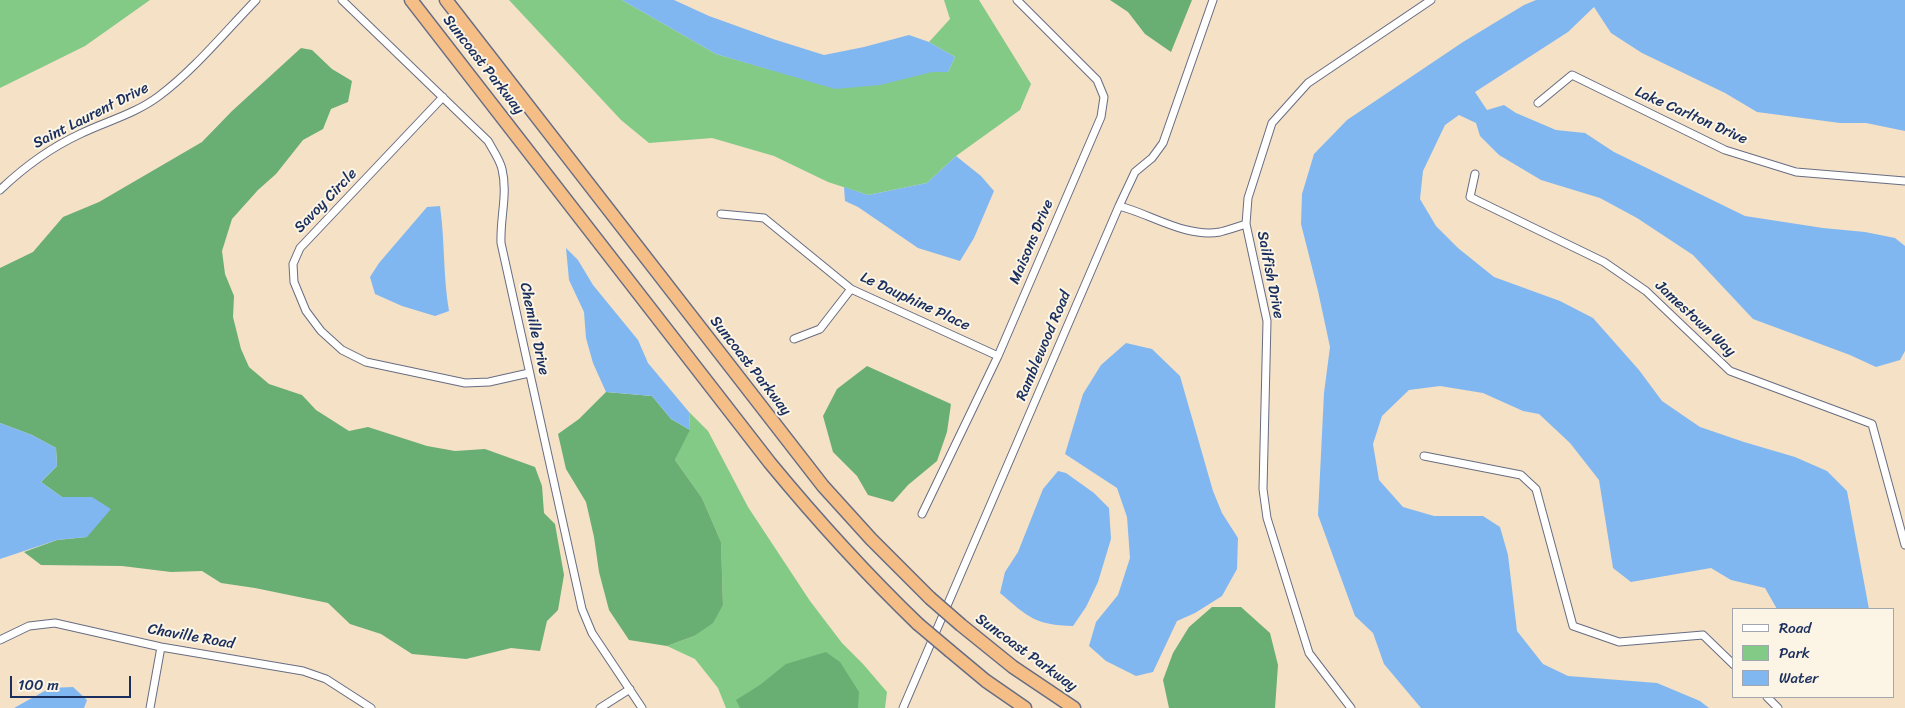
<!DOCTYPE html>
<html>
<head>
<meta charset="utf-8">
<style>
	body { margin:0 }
	#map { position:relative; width:1905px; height:708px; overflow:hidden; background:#f5e1c6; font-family:Sriracha,sans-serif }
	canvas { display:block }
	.legend { position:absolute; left:1732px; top:608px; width:162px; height:90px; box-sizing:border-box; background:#fcf5e5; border:1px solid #a2a6af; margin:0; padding:6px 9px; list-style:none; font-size:15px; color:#1b2f5e }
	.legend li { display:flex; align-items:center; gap:10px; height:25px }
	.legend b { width:25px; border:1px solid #a2a6af }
	.scale { position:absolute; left:10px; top:676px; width:121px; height:22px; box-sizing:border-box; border:2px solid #1b2f5e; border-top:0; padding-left:6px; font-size:15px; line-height:18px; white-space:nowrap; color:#1b2f5e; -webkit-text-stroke:4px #fcf5e5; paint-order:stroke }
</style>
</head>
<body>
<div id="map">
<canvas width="1905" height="708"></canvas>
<ul class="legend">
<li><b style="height:6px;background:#fff"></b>Road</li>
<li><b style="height:14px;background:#82ca86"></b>Park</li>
<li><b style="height:14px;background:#81b7f0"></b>Water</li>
</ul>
<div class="scale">100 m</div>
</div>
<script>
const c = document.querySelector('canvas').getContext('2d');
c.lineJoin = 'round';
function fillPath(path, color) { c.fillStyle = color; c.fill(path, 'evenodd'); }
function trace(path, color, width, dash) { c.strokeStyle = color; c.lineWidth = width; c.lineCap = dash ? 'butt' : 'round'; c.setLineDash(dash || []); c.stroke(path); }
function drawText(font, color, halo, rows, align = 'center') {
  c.font = font + ' Sriracha,sans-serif'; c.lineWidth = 4; c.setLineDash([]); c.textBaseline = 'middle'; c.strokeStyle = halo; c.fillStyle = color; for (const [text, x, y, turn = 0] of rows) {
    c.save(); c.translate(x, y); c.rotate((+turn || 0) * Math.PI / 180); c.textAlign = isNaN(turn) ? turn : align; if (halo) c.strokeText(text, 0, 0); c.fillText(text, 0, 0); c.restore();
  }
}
fillPath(new Path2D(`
	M 0,0 L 150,0 L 85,46 L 0,88 Z
	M 509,0 L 622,0 L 716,54 L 775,71 L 932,72 L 948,72 L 955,57 L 929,42 L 950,19 L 944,0 L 979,0 L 1031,84 L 1020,110 L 956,156 L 927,183 L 868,195 L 828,182 L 774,156 L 712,138 L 649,143 L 621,120 Z
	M 689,412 L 708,431 L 748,507 L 810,601 L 842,643 L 863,664 L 887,692 L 885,708 L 726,708 L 718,688 L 695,659 L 667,646 L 694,636 L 723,605 L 721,542 L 702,498 L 675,460 L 690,429 Z`), '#82ca86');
fillPath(new Path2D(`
	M 1110,0 L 1192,0 L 1171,52 L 1145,34 L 1128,12 Z
	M 301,48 L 312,50 L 332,69 L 352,81 L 348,102 L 331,109 L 323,129 L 303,140 L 276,174 L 258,190 L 232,219 L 222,251 L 225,274 L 234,296 L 233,317 L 241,349 L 249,367 L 269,384 L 302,395 L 316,410 L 349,431 L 368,427 L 427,446 L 455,451 L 485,449 L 535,467 L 542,486 L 544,513 L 555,524 L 564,575 L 558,610 L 547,621 L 540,651 L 511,648 L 466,659 L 412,654 L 381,634 L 350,624 L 328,603 L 255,588 L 221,583 L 202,571 L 171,572 L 122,566 L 41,565 L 24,552 L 57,540 L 87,537 L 92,497 L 62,497 L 41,482 L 57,466 L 56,448 L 32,435 L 0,423 L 0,268 L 33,252 L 63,217 L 99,202 L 202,142 L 232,111 Z
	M 867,366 L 951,404 L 947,432 L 937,461 L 908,485 L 893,502 L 868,495 L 857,476 L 833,452 L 823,416 L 837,389 Z
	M 606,392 L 652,396 L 671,419 L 690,430 L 675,460 L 702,498 L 721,542 L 723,605 L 713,623 L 694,636 L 667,646 L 629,640 L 609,610 L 599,572 L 594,537 L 586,502 L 566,469 L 558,434 L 579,419 Z
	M 1212,607 L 1241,607 L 1270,633 L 1278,665 L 1275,708 L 1169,708 L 1163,680 L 1173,653 L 1189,627 Z
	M 826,652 L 840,662 L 859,692 L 858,708 L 740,708 L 736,700 L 760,685 L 786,664 Z`), '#69ae73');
fillPath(new Path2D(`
	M 622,0 L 674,0 L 709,16 L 773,39 L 824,55 L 864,47 L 909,35 L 929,42 L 955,57 L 948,72 L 932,72 L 880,85 L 835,89 L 716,54 Z
	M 1536,0 L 1905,0 L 1905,131 L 1866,123 L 1840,123 L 1757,112 L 1725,93 L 1642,53 L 1611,33 L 1594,7 L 1568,32 L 1475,92 L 1487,110 L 1504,105 L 1516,113 L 1556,130 L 1585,133 L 1614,152 L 1745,216 L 1823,228 L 1865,232 L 1895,238 L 1905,246 L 1905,351 L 1900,360 L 1876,367 L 1850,355 L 1753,319 L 1693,255 L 1637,218 L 1600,198 L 1541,180 L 1499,155 L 1480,136 L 1476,123 L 1459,115 L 1445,125 L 1423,171 L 1420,199 L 1436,226 L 1458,248 L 1494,277 L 1560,301 L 1593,318 L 1639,370 L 1662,401 L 1700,427 L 1744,442 L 1795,457 L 1827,471 L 1847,491 L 1869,609 L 1777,609 L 1765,588 L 1731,580 L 1711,568 L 1631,582 L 1613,568 L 1599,480 L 1570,443 L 1539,414 L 1523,411 L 1483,393 L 1440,386 L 1409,390 L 1382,416 L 1373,444 L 1379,480 L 1403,507 L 1434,516 L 1483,516 L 1500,527 L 1508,555 L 1517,631 L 1543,664 L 1568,676 L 1657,683 L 1700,701 L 1709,708 L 1421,708 L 1384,664 L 1373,633 L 1355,616 L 1318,515 L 1324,393 L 1330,347 L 1318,291 L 1301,224 L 1302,194 L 1314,154 L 1347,120 L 1463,42 L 1524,5 Z
	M 956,156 L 981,176 L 994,191 L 974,238 L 960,261 L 918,248 L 858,207 L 845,201 L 844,187 L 868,195 L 927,183 Z
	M 440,206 C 445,241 443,276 449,311 L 435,316 L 402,306 L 375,294 L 370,277 L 379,263 L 427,207 Z
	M 566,248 L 578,260 L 593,285 L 638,340 L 648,363 L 689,412 L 690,430 L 671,419 L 652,396 L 606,392 L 593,363 L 586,338 L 584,312 L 569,280 Z
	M 1126,343 L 1152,349 L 1180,376 L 1213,491 L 1222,513 L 1238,538 L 1237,569 L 1222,596 L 1195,613 L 1177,621 L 1153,672 L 1136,676 L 1106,661 L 1089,646 L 1096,622 L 1118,595 L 1130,558 L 1127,517 L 1117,488 L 1065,454 L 1083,394 L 1101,365 Z
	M 0,423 L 32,435 L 56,448 L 57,466 L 41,482 L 62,497 L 92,497 L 111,509 L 87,537 L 57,540 L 0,559 Z
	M 1058,471 L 1066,473 L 1094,493 L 1109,508 L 1111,539 L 1098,582 L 1086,607 L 1073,626 C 1035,625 1028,617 1000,593 L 1005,572 L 1018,552 L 1043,489 Z
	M 73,687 L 87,700 L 84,708 L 14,708 L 50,688 Z`), '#81b7f0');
const minor = new Path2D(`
	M 342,0 L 488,141 C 493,150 500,160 502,169 C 508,194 500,217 501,243 L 582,609 L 592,633 L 642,708
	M 443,97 L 300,248 L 293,264 L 294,282 L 306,311 L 321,331 L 342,350 L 366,362 L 465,383 L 489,382 L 529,373
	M 1538,103 L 1572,75 L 1725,150 L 1796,172 L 1905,181
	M 1475,174 L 1470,197 L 1604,262 L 1646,291 L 1730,371 L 1872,424 L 1905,545
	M 0,190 C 24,167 50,148 80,134 C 107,121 135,114 159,96 C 194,70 225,32 256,0
	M 1119,206 C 1151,214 1185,238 1220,232 C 1228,230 1237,227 1246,224
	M 721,214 L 764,218 L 851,289 L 998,356
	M 794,339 L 820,329 L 851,289
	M 1424,456 L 1521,475 L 1536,489 L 1573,626 L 1619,642 L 1703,635 L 1734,665
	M 922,514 L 998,356 L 1101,117 L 1104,97 L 1097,80 L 1017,0
	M 0,640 L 29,626 L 55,623 L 161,647 L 303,671 L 326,679 L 371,708
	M 1767,697 L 1778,708
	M 150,708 L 161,647
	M 600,708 L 630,689
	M 903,708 L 1119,206 L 1135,172 L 1152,158 L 1163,143 L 1213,0
	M 1351,708 L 1309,653 L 1267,518 L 1263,489 L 1267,321 L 1246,224 L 1248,198 L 1272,123 L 1308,83 L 1431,0`);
const motorway = new Path2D(`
	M 411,0 L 770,463 C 817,520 865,573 918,624
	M 446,0 L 823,486 L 871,539 L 930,598
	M 961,625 L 1013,667 L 1074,708
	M 950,651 L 986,681 L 1025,708`);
trace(minor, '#676d82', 9);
trace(motorway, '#676d82', 15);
trace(minor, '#fff', 7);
trace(motorway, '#f6be87', 12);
const motorwayBridge = new Path2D(`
	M 930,598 L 961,625
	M 918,624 L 950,651`);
trace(motorwayBridge, '#676d82', 15, []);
trace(motorwayBridge, '#f6be87', 12);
drawText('15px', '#1b2f5e', '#fcf5e5', [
	["Suncoast Parkway",483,65,52],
	["Saint Laurent Drive",91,116,-27],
	["Lake Carlton Drive",1691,116,24],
	["Savoy Circle",326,201,-46],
	["Maisons Drive",1032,242,-67],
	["Sailfish Drive",1270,275,79],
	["Le Dauphine Place",915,302,25],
	["Jamestown Way",1695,319,43],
	["Chemille Drive",534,329,78],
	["Ramblewood Road",1044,346,-67],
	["Suncoast Parkway",750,366,52],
	["Chaville Road",191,637,10],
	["Suncoast Parkway",1026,653,36]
]);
</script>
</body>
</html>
